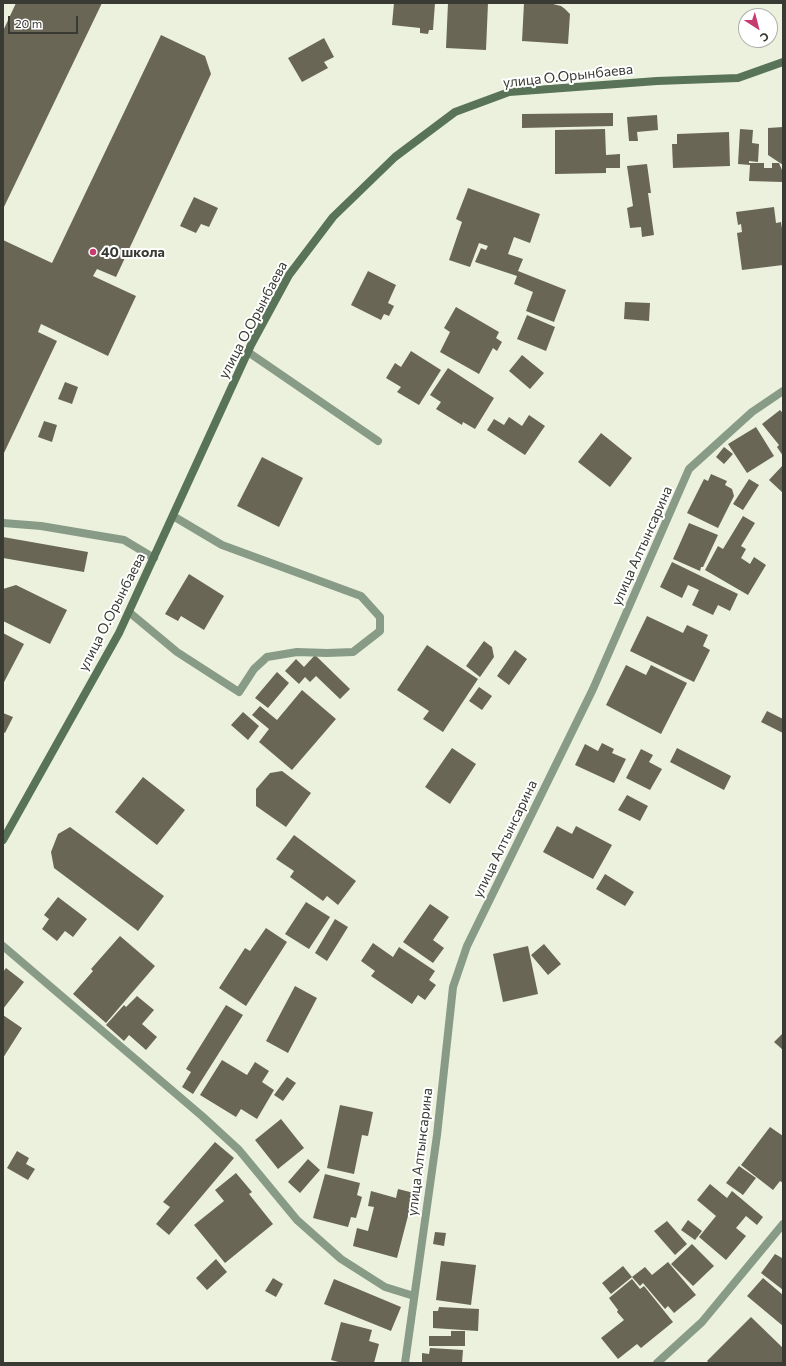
<!DOCTYPE html>
<html>
<head>
<meta charset="utf-8">
<style>
	body { margin:0 }
	#map { position:relative; width:786px; height:1366px; overflow:hidden; background:#ebf1dd; font-family:Commissioner,sans-serif }
	canvas { display:block }
	.frame { position:absolute; inset:0; border:4px solid #383a33; pointer-events:none }
	.north { position:absolute; left:738px; top:8px; width:40px; height:40px; box-sizing:border-box; background:#fff; border:1px solid #afb0ad; border-radius:50%; rotate:144deg; font-size:11px; font-weight:700; line-height:16px; text-align:center; color:#383a33 }
	.north::after { content:''; display:block; margin:auto; width:14px; height:18px; background:#c73c70; clip-path:polygon(50% 0,100% 100%,50% 72%,0 100%) }
	.scale { position:absolute; left:8px; top:16px; width:70px; height:18px; box-sizing:border-box; border:2px solid #383a33; border-top:0; padding-left:5px; font-size:12px; line-height:14px; white-space:nowrap; color:#383a33; -webkit-text-stroke:3px #fff; paint-order:stroke }
</style>
</head>
<body>
<div id="map">
<canvas width="786" height="1366"></canvas>
<div class="frame"></div>
<div class="north">С</div>
<div class="scale">20 m</div>
</div>
<script>
const c = document.querySelector('canvas').getContext('2d');
c.lineJoin = 'round';
function fillPath(path, color) { c.fillStyle = color; c.fill(path, 'evenodd'); }
function trace(path, color, width, dash) { c.strokeStyle = color; c.lineWidth = width; c.lineCap = dash ? 'butt' : 'round'; c.setLineDash(dash || []); c.stroke(path); }
function drawText(font, color, halo, rows, align = 'center') {
  c.font = font + ' Commissioner,sans-serif'; c.lineWidth = 4; c.setLineDash([]); c.textBaseline = 'middle'; c.strokeStyle = halo; c.fillStyle = color; for (const [text, x, y, turn = 0] of rows) {
    c.save(); c.translate(x, y); c.rotate((+turn || 0) * Math.PI / 180); c.textAlign = isNaN(turn) ? turn : align; if (halo) c.strokeText(text, 0, 0); c.fillText(text, 0, 0); c.restore();
  }
}
fillPath(new Path2D(`
	M 16,3 L 102,3 L 3,209 L 3,31 Z
	M 394,3 L 435,3 L 433,30 L 429,30 L 428,34 L 420,33 L 420,28 L 392,25 Z
	M 448,3 L 488,3 L 486,50 L 446,48 Z
	M 524,3 L 549,3 L 561,6 L 565,9 L 570,14 L 568,44 L 522,41 Z
	M 161,35 L 205,56 L 211,74 L 116,277 L 97,269 L 93,276 L 136,296 L 108,356 L 41,324 L 38,332 L 57,341 L 3,455 L 3,240 L 52,263 Z
	M 324,38 L 334,57 L 324,62 L 328,68 L 302,82 L 288,58 Z
	M 613,113 L 613,126 L 522,128 L 522,114 Z
	M 657,115 L 658,130 L 637,132 L 638,141 L 629,141 L 627,117 Z
	M 783,127 L 783,165 L 768,155 L 768,128 Z
	M 605,129 L 606,155 L 620,154 L 620,168 L 606,168 L 606,173 L 555,174 L 555,130 Z
	M 740,129 L 753,130 L 752,143 L 759,144 L 758,162 L 749,161 L 749,163 L 764,163 L 764,168 L 772,168 L 772,163 L 779,163 L 782,170 L 782,182 L 749,181 L 750,165 L 738,164 Z
	M 729,132 L 730,166 L 673,168 L 672,144 L 677,144 L 677,134 Z
	M 647,164 L 651,193 L 648,193 L 654,235 L 642,237 L 641,227 L 630,228 L 627,208 L 633,206 L 627,166 Z
	M 468,188 L 540,214 L 530,243 L 514,237 L 508,254 L 523,259 L 518,271 L 566,290 L 554,322 L 526,311 L 533,292 L 514,284 L 517,276 L 475,262 L 481,248 L 486,250 L 488,246 L 479,243 L 470,267 L 449,260 L 462,222 L 456,219 Z
	M 194,197 L 218,208 L 209,227 L 201,224 L 196,233 L 180,226 Z
	M 774,207 L 776,223 L 781,222 L 783,235 L 783,265 L 742,270 L 737,233 L 742,232 L 741,224 L 738,225 L 736,212 Z
	M 368,271 L 396,285 L 388,303 L 394,306 L 389,316 L 384,314 L 381,320 L 351,305 Z
	M 625,302 L 650,303 L 649,321 L 624,319 Z
	M 456,307 L 499,332 L 496,338 L 502,342 L 497,351 L 493,348 L 479,374 L 440,352 L 450,332 L 444,328 Z
	M 527,315 L 555,327 L 546,351 L 517,339 Z
	M 411,351 L 441,370 L 419,405 L 397,392 L 401,387 L 386,378 L 395,363 L 401,367 Z
	M 522,355 L 544,373 L 530,389 L 509,371 Z
	M 448,368 L 494,398 L 475,429 L 463,422 L 462,425 L 436,409 L 441,402 L 430,395 Z
	M 65,382 L 78,387 L 72,404 L 58,399 Z
	M 780,410 L 783,413 L 783,456 L 777,447 L 779,445 L 762,424 Z
	M 529,415 L 545,426 L 525,455 L 487,430 L 494,419 L 504,425 L 509,417 L 522,426 Z
	M 44,421 L 57,425 L 52,442 L 38,437 Z
	M 756,427 L 774,456 L 747,473 L 728,444 Z
	M 601,433 L 632,458 L 610,487 L 578,462 Z
	M 724,447 L 733,454 L 724,464 L 716,457 Z
	M 262,457 L 303,478 L 279,527 L 237,506 Z
	M 783,465 L 783,493 L 769,480 Z
	M 711,474 L 727,481 L 725,485 L 732,489 L 734,496 L 718,528 L 687,513 L 704,479 L 708,481 Z
	M 749,479 L 759,485 L 743,510 L 733,504 Z
	M 743,516 L 755,523 L 741,546 L 746,549 L 741,558 L 750,564 L 754,557 L 766,565 L 748,595 L 705,570 L 718,546 L 723,549 Z
	M 689,523 L 718,535 L 703,567 L 701,567 L 700,571 L 673,559 Z
	M 3,537 L 88,552 L 84,572 L 3,558 Z
	M 672,562 L 738,594 L 730,611 L 718,605 L 713,615 L 692,605 L 699,590 L 688,585 L 682,598 L 660,587 Z
	M 189,574 L 224,596 L 204,630 L 181,616 L 178,621 L 165,614 Z
	M 16,585 L 67,610 L 50,644 L 3,621 L 3,589 Z
	M 647,616 L 683,633 L 687,625 L 708,635 L 703,646 L 710,650 L 694,682 L 630,651 Z
	M 3,633 L 24,644 L 3,684 Z
	M 484,641 L 492,647 L 494,657 L 480,677 L 466,666 Z
	M 427,645 L 478,679 L 443,732 L 423,719 L 429,711 L 397,690 Z
	M 515,650 L 527,659 L 509,685 L 497,676 Z
	M 315,655 L 350,689 L 340,699 L 316,676 L 310,682 L 305,677 L 299,684 L 285,671 L 296,659 L 304,667 Z
	M 626,665 L 646,675 L 651,665 L 687,683 L 661,734 L 606,705 Z
	M 277,672 L 289,683 L 268,708 L 255,698 Z
	M 479,687 L 492,696 L 482,710 L 469,701 Z
	M 302,690 L 336,719 L 292,770 L 259,742 L 269,729 L 252,715 L 260,706 L 277,720 Z
	M 767,711 L 783,719 L 783,733 L 761,722 Z
	M 243,712 L 259,726 L 248,740 L 231,725 Z
	M 3,713 L 13,717 L 5,733 L 3,732 Z
	M 602,743 L 614,749 L 612,753 L 626,759 L 614,783 L 575,765 L 585,744 L 598,751 Z
	M 452,748 L 476,764 L 450,804 L 425,787 Z
	M 677,748 L 731,776 L 724,790 L 670,762 Z
	M 641,749 L 653,755 L 649,762 L 662,769 L 650,790 L 626,778 Z
	M 282,771 L 311,793 L 286,827 L 256,806 L 256,789 L 270,773 Z
	M 143,777 L 185,810 L 157,845 L 115,812 Z
	M 627,795 L 648,806 L 640,821 L 618,810 Z
	M 557,826 L 572,834 L 576,826 L 612,845 L 593,879 L 543,852 Z
	M 70,827 L 164,896 L 138,931 L 54,868 L 51,852 L 58,834 Z
	M 294,835 L 356,881 L 338,905 L 327,896 L 323,901 L 290,877 L 294,871 L 276,859 Z
	M 605,874 L 634,892 L 625,906 L 596,889 Z
	M 58,897 L 87,919 L 73,937 L 65,931 L 57,941 L 42,929 L 49,919 L 44,915 Z
	M 306,902 L 330,917 L 309,949 L 285,934 Z
	M 430,904 L 449,917 L 433,940 L 444,948 L 433,963 L 403,942 Z
	M 335,919 L 348,927 L 327,961 L 315,953 Z
	M 266,928 L 287,942 L 246,1006 L 219,988 L 245,948 L 250,951 Z
	M 120,936 L 155,966 L 106,1023 L 73,994 L 93,971 L 91,969 Z
	M 373,943 L 393,957 L 399,947 L 435,971 L 429,980 L 436,985 L 425,1000 L 418,995 L 412,1004 L 371,976 L 375,971 L 361,961 Z
	M 544,944 L 561,964 L 548,975 L 531,955 Z
	M 528,946 L 538,994 L 503,1002 L 493,954 Z
	M 6,968 L 24,982 L 3,1009 L 3,972 Z
	M 295,986 L 317,998 L 288,1053 L 266,1041 Z
	M 137,996 L 154,1010 L 142,1024 L 157,1037 L 146,1050 L 129,1035 L 124,1041 L 106,1025 L 124,1005 L 126,1007 Z
	M 226,1005 L 243,1015 L 193,1094 L 182,1087 L 191,1072 L 186,1069 Z
	M 3,1015 L 22,1028 L 3,1058 Z
	M 783,1033 L 783,1050 L 774,1042 Z
	M 222,1060 L 247,1075 L 255,1062 L 269,1071 L 262,1082 L 274,1090 L 257,1119 L 241,1109 L 236,1117 L 200,1095 Z
	M 287,1077 L 296,1083 L 283,1101 L 274,1095 Z
	M 340,1105 L 373,1112 L 368,1136 L 362,1135 L 354,1174 L 327,1168 Z
	M 281,1119 L 304,1148 L 278,1169 L 255,1140 Z
	M 770,1127 L 783,1136 L 783,1183 L 780,1181 L 773,1190 L 741,1165 Z
	M 215,1142 L 234,1158 L 169,1235 L 156,1224 L 170,1207 L 163,1202 Z
	M 17,1151 L 29,1158 L 26,1164 L 35,1169 L 28,1180 L 7,1168 Z
	M 308,1159 L 320,1170 L 300,1193 L 288,1182 Z
	M 739,1166 L 756,1178 L 743,1195 L 726,1183 Z
	M 236,1173 L 252,1192 L 249,1194 L 273,1224 L 225,1263 L 194,1225 L 224,1201 L 215,1190 Z
	M 325,1174 L 360,1183 L 357,1195 L 362,1197 L 356,1218 L 351,1217 L 348,1227 L 313,1218 Z
	M 710,1184 L 727,1198 L 732,1191 L 763,1217 L 757,1225 L 746,1216 L 736,1228 L 746,1236 L 726,1260 L 699,1237 L 716,1216 L 697,1200 Z
	M 398,1189 L 414,1193 L 397,1258 L 353,1246 L 357,1228 L 368,1231 L 374,1207 L 368,1206 L 371,1191 L 396,1198 Z
	M 688,1220 L 702,1231 L 695,1240 L 681,1230 Z
	M 667,1221 L 687,1244 L 675,1255 L 654,1231 Z
	M 435,1232 L 446,1233 L 444,1246 L 433,1244 Z
	M 692,1244 L 714,1266 L 693,1286 L 671,1264 Z
	M 775,1254 L 782,1258 L 783,1256 L 783,1290 L 761,1273 Z
	M 216,1259 L 227,1272 L 207,1290 L 196,1278 Z
	M 441,1261 L 476,1265 L 471,1305 L 436,1300 Z
	M 668,1262 L 696,1295 L 674,1313 L 668,1306 L 665,1309 L 643,1283 L 640,1286 L 632,1277 L 645,1267 L 652,1275 Z
	M 623,1266 L 632,1277 L 611,1294 L 602,1283 Z
	M 273,1278 L 283,1284 L 276,1297 L 265,1291 Z
	M 763,1278 L 783,1295 L 783,1326 L 747,1296 Z
	M 334,1279 L 401,1307 L 391,1331 L 324,1304 Z
	M 632,1279 L 640,1289 L 644,1286 L 673,1322 L 641,1348 L 637,1344 L 618,1359 L 601,1338 L 624,1320 L 617,1312 L 618,1310 L 609,1298 Z
	M 439,1307 L 479,1309 L 478,1331 L 433,1328 L 433,1311 L 438,1311 Z
	M 751,1317 L 783,1348 L 783,1363 L 709,1363 L 707,1361 Z
	M 341,1322 L 372,1330 L 369,1341 L 379,1344 L 374,1363 L 342,1363 L 331,1360 Z
	M 451,1331 L 465,1331 L 465,1346 L 429,1346 L 429,1336 L 451,1336 Z
	M 430,1348 L 463,1350 L 462,1363 L 422,1363 L 422,1353 L 429,1354 Z`), '#6a6655');
trace(new Path2D(`
	M 248,352 L 378,441
	M 129,612 L 177,652 L 239,692 L 254,669 L 267,657 L 297,652 L 327,653 L 353,652 L 380,631 L 380,617 L 361,596 L 222,545 L 173,516
	M 3,946 L 202,1116 L 239,1150 L 297,1220 L 341,1259 L 385,1287 L 414,1296`), '#889b87', 8);
trace(new Path2D(`
	M 3,523 L 41,526 L 124,540 L 154,558
	M 405,1363 L 437,1135 L 453,987 L 467,946 L 593,689 L 689,469 L 752,412 L 783,391
	M 657,1363 L 702,1322 L 783,1224`), '#889b87', 8);
trace(new Path2D(`
	M 3,840 L 119,633 L 251,345 L 289,275 L 333,217 L 395,157 L 455,112 L 509,92 L 657,81 L 738,78 L 783,62`), '#587357', 8);
for (const [x, y, r, color] of [
	[93,252,4,"#c73c70"]
]) { const dot = new Path2D(); dot.arc(x, y, r, 0, 2 * Math.PI); c.fillStyle = color; c.fill(dot); trace(dot, '#fff', 1.5); }
drawText('14px', '#383a33', '#fff', [
	["улица О.Орынбаева",568,76,-6],
	["улица О.Орынбаева",253,320,-62],
	["улица Алтынсарина",642,546,-66],
	["улица О.Орынбаева",112,612,-63],
	["улица Алтынсарина",505,839,-64],
	["улица Алтынсарина",420,1152,-83]
]);
drawText('bold 14px', '#383a33', '#fff', [
	["40 школа",101,252]
], 'left');
</script>
</body>
</html>
